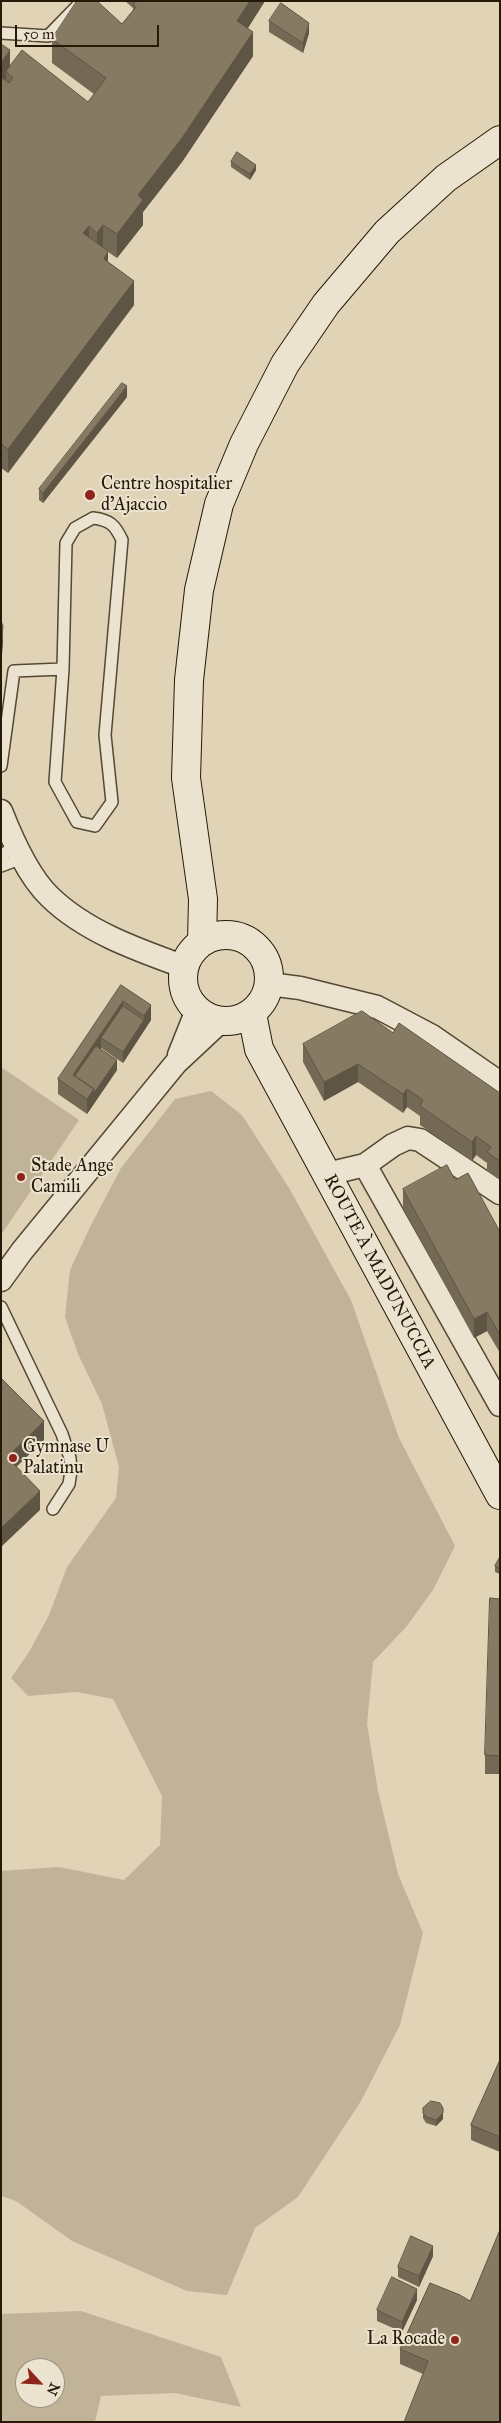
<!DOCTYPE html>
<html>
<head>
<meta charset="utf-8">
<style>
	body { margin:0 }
	#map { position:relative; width:501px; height:2423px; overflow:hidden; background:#e1d3b6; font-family:"IM FELL Great Primer",serif }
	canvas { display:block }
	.frame { position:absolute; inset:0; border:2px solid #251907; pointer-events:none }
	.north { position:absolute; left:15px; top:2358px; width:50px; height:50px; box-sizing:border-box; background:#ece2d0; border:1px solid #9c9280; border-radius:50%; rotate:115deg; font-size:14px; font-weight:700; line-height:20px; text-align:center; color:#251907 }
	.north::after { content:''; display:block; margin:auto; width:18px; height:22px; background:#8f2418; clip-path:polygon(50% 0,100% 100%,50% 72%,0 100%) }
	.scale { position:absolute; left:15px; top:25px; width:144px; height:22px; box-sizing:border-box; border:2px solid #251907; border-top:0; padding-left:6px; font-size:15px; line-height:18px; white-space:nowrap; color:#251907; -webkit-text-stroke:4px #ece2d0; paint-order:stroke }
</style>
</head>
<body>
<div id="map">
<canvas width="501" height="2423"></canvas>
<div class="frame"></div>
<div class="north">N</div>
<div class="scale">50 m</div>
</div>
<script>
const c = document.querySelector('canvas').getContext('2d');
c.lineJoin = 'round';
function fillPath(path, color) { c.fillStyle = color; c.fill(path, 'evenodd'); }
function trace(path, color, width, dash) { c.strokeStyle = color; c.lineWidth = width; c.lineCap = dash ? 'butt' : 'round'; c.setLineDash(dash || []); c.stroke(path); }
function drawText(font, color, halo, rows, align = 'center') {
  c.font = font + ' "IM FELL Great Primer",serif'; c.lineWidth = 4; c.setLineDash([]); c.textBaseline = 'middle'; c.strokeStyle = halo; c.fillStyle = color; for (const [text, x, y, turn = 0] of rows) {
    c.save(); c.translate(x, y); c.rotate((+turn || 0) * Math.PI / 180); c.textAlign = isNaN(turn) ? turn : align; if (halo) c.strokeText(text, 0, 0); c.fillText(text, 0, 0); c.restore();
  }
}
fillPath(new Path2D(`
	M 1,1067 L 79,1120 L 1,1235 Z
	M 211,1091 L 242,1115 L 289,1188 L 351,1300 L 399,1438 L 455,1546 L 433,1590 L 406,1627 L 373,1662 L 367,1724 L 378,1791 L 398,1874 L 423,1933 L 400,2025 L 361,2101 L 298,2197 L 255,2228 L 227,2295 L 187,2291 L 72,2241 L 16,2201 L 1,2196 L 1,1871 L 59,1867 L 124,1880 L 160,1845 L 162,1796 L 113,1699 L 77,1692 L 28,1696 L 11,1678 L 29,1652 L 49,1615 L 67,1567 L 116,1498 L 119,1467 L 102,1404 L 78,1354 L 65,1317 L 70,1270 L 92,1223 L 121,1168 L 175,1099 Z
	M 81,2311 L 221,2357 L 241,2407 L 175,2393 L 101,2396 L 95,2422 L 1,2422 L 1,2314 ZM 25,2368 L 55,2368 L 55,2398 L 25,2398 Z`), '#c1b398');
const service = new Path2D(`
	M 1,33 L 48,36 L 82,1
	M 93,518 C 110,520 115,525 122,540 L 105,735 L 112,802 L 95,826 L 77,822 L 55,782 L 63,669 L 66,543 L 75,528 Z
	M 1,766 L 14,671 L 63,669
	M 1,855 L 15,847
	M 1,866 L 22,858
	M 1,1307 L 62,1434 L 70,1458 L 71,1471 L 69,1484 L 53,1509`);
const minor = new Path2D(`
	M 1,811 C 12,839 28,876 50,897 C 86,932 138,950 185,967
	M 269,984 L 300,988 L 377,1007 L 432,1036 L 500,1083
	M 179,1055 L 197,1010
	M 365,1165 L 393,1145 L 408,1138 L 420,1140 L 500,1193
	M 327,1174 L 365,1165 L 500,1405
	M 1,1280 L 22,1251 L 176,1063 L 221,1021`);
const secondary = new Path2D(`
	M183 978a43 43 0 1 1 86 0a43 43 0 1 1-86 0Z
	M 202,942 L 203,899 L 186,778 L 189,680 L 199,590 L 219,504 L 244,444 L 285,364 L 326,304 L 387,232 L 446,178 L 500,140
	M 252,1014 L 259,1049 L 500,1495`);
trace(service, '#544833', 14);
trace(minor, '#544833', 25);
trace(secondary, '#251907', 30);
trace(service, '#ece2d0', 11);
trace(minor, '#ece2d0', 22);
trace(secondary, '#ece2d0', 28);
fillPath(new Path2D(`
	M 125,1 L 265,1 L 248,28 L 253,56 L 182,162 L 143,212 L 143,225 L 117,258 L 108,252 L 108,262 L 134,305 L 8,473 L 1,468 L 1,44 L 10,65 L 88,102 L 94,94 L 52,63 L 52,39 L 122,24 L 133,10 L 133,8 Z
	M 269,21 L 309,33 L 303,53 L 269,32 Z
	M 231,162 L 256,170 L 250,180 L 231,167 Z
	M 127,397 L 43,503 L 39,500 L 39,489 Z
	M 121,985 L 151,1020 L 123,1063 L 101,1048 L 101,1049 L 117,1070 L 87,1114 L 58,1094 L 58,1079 Z
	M 393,1033 L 500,1093 L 500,1180 L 487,1171 L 487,1163 L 476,1155 L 472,1161 L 420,1125 L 420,1116 L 407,1107 L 403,1113 L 358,1082 L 324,1101 L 303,1062 L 303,1044 Z
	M 455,1180 L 500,1232 L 500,1353 L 487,1331 L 474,1338 L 403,1208 L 403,1189 Z
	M 500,1557 L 500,1574 L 495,1572 L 495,1566 Z
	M 500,1599 L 500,1774 L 485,1774 L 485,1755 Z
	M 500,2060 L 500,2152 L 471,2140 L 471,2125 Z
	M 423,2108 L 443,2108 L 443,2119 L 436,2126 L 426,2123 L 423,2118 Z
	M 433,2256 L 419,2287 L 398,2277 L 398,2267 Z
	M 430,2283 L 500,2422 L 423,2374 L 400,2364 L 400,2349 Z
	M 417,2300 L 402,2332 L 377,2321 L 377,2310 Z`), '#746954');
fillPath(new Path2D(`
	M 250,1 L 265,1 L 237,45 L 237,21 Z
	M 309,23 L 309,33 L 303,53 L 303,43 Z
	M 253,32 L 253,56 L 182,162 L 143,212 L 143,225 L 117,258 L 117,234 L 138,195 Z
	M 10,50 L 10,74 L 6,71 L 6,81 L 1,87 L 1,63 Z
	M 256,165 L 256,170 L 250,180 L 250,174 Z
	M 103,225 L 103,249 L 97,257 L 97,233 Z
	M 89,226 L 89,250 L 83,233 Z
	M 108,251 L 108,276 L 104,259 Z
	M 134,281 L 134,305 L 8,473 L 8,449 Z
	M 127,386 L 127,397 L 43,503 L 43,493 Z
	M 3,626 L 3,644 L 1,666 L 1,647 Z
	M 123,1001 L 123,1016 L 101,1038 L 101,1048 L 78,1083 L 73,1080 L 73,1090 L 73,1075 Z
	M 151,1005 L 151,1020 L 123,1063 L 123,1052 L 144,1020 L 144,1016 Z
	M 117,1060 L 117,1070 L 87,1114 L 87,1099 Z
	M 358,1064 L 358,1082 L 324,1101 L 324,1082 Z
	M 407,1089 L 407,1107 L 403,1113 L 403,1094 Z
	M 476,1136 L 476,1155 L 472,1161 L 472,1142 Z
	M 487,1312 L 487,1331 L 474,1338 L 474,1319 Z
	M 44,1421 L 44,1440 L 7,1476 L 7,1457 Z
	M 40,1491 L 40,1510 L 1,1547 L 1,1528 Z
	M 443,2113 L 443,2119 L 436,2126 L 436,2120 Z
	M 433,2246 L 433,2256 L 419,2287 L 419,2276 Z
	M 417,2289 L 417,2300 L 402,2332 L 402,2322 Z`), '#5e5545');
const building = new Path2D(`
	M 77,1 L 97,1 L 122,24 L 136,7 L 133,5 L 136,1 L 250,1 L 237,21 L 253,32 L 182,138 L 138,195 L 143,200 L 117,234 L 103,225 L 97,233 L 89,226 L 83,233 L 108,251 L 104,259 L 134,281 L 8,449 L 1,444 L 1,77 L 9,83 L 13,78 L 6,71 L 22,50 L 88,102 L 106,78 L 52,39 Z
	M 281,3 L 309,23 L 303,43 L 269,21 Z
	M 1,44 L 10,50 L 1,63 Z
	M 237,152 L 256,165 L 250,174 L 231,162 Z
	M 122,383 L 127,386 L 43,493 L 39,489 Z
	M 1,621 L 3,626 L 1,647 Z
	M 121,985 L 151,1005 L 144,1016 L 123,1001 L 73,1075 L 94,1089 L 87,1099 L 58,1079 Z
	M 123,1006 L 144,1020 L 123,1052 L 101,1038 Z
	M 362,1011 L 393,1033 L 399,1023 L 500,1093 L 500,1161 L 487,1152 L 491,1147 L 476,1136 L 472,1142 L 420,1106 L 423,1100 L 407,1089 L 403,1094 L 358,1064 L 324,1082 L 303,1044 Z
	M 96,1046 L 117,1060 L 94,1093 L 94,1089 L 75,1076 Z
	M 447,1165 L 455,1180 L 468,1173 L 500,1232 L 500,1335 L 487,1312 L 474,1319 L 403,1189 Z
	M 1,1378 L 44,1421 L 7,1457 L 40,1491 L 1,1528 Z
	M 500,1557 L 500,1569 L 495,1566 Z
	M 490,1598 L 500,1599 L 500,1756 L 485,1755 Z
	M 500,2060 L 500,2137 L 471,2125 Z
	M 431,2101 L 440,2103 L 443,2108 L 443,2113 L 436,2120 L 426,2117 L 423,2113 L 423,2108 Z
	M 500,2230 L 500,2422 L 404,2422 L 428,2361 L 400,2349 L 430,2283 L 460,2295 L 470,2301 Z
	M 411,2236 L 433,2246 L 419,2276 L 398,2267 Z
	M 392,2277 L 417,2289 L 402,2322 L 377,2310 Z`);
fillPath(building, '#877a62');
trace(building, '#5e5545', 1);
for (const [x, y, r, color] of [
	[90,495,6,"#8f2418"],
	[21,1177,5,"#8f2418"],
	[13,1458,5,"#8f2418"],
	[455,2340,5,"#8f2418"]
]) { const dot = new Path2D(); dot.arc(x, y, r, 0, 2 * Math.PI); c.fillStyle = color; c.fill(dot); trace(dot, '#ece2d0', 2); }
drawText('18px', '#251907', '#ece2d0', [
	["Centre hospitalier",101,485],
	["d'Ajaccio",101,506],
	["Stade Ange",31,1167],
	["Camili",31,1188],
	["Gymnase U",23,1448],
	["Palatinu",23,1469],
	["La Rocade",445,2340,"right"]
], 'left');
drawText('18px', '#251907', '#ece2d0', [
	["ROUTE À MADUNUCCIA",379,1272,62]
]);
</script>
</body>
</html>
